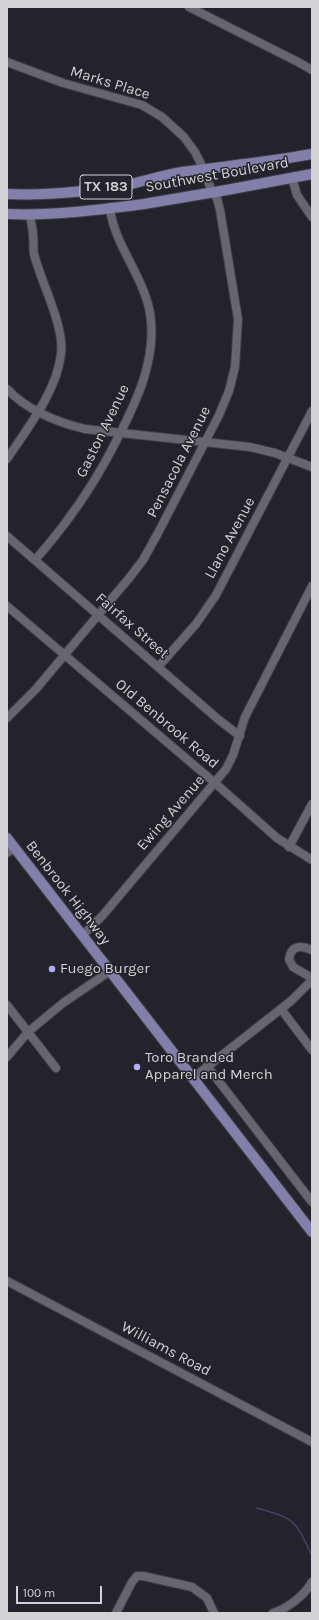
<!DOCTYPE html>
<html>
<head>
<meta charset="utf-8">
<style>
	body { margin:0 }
	#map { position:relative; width:319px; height:1620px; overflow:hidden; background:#23232b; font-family:Karla,sans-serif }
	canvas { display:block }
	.frame { position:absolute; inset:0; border:8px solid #d1d1d6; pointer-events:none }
	.scale { position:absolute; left:16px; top:1586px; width:86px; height:18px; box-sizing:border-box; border:2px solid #d1d1d6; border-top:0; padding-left:5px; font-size:12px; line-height:14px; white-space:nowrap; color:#d1d1d6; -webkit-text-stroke:3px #23232b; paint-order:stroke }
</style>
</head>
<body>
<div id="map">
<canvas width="319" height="1620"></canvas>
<div class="frame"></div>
<div class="scale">100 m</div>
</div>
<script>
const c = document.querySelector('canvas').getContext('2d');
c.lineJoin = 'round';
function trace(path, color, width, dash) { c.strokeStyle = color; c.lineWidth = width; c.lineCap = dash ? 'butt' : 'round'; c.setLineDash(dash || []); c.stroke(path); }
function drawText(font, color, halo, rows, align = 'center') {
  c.font = font + ' Karla,sans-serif'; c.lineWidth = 3; c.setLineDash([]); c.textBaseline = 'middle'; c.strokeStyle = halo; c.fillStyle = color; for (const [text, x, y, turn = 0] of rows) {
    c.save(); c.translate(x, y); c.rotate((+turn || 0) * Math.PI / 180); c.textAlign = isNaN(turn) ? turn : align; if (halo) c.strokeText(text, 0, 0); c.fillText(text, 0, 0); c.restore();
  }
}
trace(new Path2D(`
	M 257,1508 C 296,1519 295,1520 312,1556`), '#4b3f67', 1.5);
const minor = new Path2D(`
	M 189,7 L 298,62 L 312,70
	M 7,62 L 63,83 L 142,105 L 162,117 L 184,137 L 195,152 L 204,170 L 212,192 L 217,198 L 220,210 L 238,319 L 235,367 L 229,391 L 219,415 L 158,533 L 143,560 L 130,577 L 36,689 L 7,718
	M 292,178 L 297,195 L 312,217
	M 7,389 C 28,411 56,422 85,429 L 250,447 L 275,453 L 312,467
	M 7,459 C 27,429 57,391 61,354 C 65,327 41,282 34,254 C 33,249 34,242 33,236 C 33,229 31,222 30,215
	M 7,536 L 219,720 L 240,736
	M 35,560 C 65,526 90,491 111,451 C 133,409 158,362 150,313 C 143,275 115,246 110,209
	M 7,606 L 215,783 L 277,838 L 312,860
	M 158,667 L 196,624 L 216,595 L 312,411
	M 289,847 L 312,804
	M 7,853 L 14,848
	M 82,936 L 103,915 L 226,769 L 233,755 L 245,717 L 312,586
	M 312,950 C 301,945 291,945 289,959 L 293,967 L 312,978
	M 7,1005 L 56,1068
	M 281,1009 L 312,1050
	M 7,1057 L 28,1032 L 63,1003 L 110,971
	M 207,1066 L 312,1202
	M 193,1078 L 291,1001 L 312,980
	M 7,1281 L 312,1442
	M 116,1613 L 132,1582 L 137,1576 L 143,1576 L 192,1587 L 207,1598 L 214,1613
	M 273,1613 C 288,1608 304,1596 312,1582`);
const major = new Path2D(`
	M 7,194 C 48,196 91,191 131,184 C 148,180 165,175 182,172 C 225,166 269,162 312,154
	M 7,214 C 53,216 98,210 144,204 C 200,195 256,185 312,174
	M 7,838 L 312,1232`);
trace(minor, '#3f3f46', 10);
trace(major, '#3f3f46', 12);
trace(minor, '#666670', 8);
trace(major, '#827fab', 10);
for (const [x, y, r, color] of [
	[52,969,4,"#b2adf9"],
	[137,1067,4,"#b2adf9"]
]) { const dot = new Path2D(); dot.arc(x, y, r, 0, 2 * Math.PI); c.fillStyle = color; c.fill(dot); trace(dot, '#23232b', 1.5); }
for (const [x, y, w] of [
	[106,187,52]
]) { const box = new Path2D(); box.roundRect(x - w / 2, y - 12, w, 24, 3); c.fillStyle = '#23232b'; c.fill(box); trace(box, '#d1d1d6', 1); }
drawText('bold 14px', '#d1d1d6', null, [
	["TX 183",106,187]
]);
drawText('15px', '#d1d1d6', '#23232b', [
	["Marks Place",110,83,17],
	["Southwest Boulevard",217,175,-10],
	["Gaston Avenue",103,431,-64],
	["Pensacola Avenue",179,462,-63],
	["Llano Avenue",230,538,-62],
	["Fairfax Street",132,626,41],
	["Old Benbrook Road",167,724,40],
	["Ewing Avenue",171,813,-49],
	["Benbrook Highway",68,893,52],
	["Williams Road",166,1349,28]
]);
drawText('15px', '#d1d1d6', '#23232b', [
	["Fuego Burger",60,969],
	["Toro Branded",145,1058],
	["Apparel and Merch",145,1075]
], 'left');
</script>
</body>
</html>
